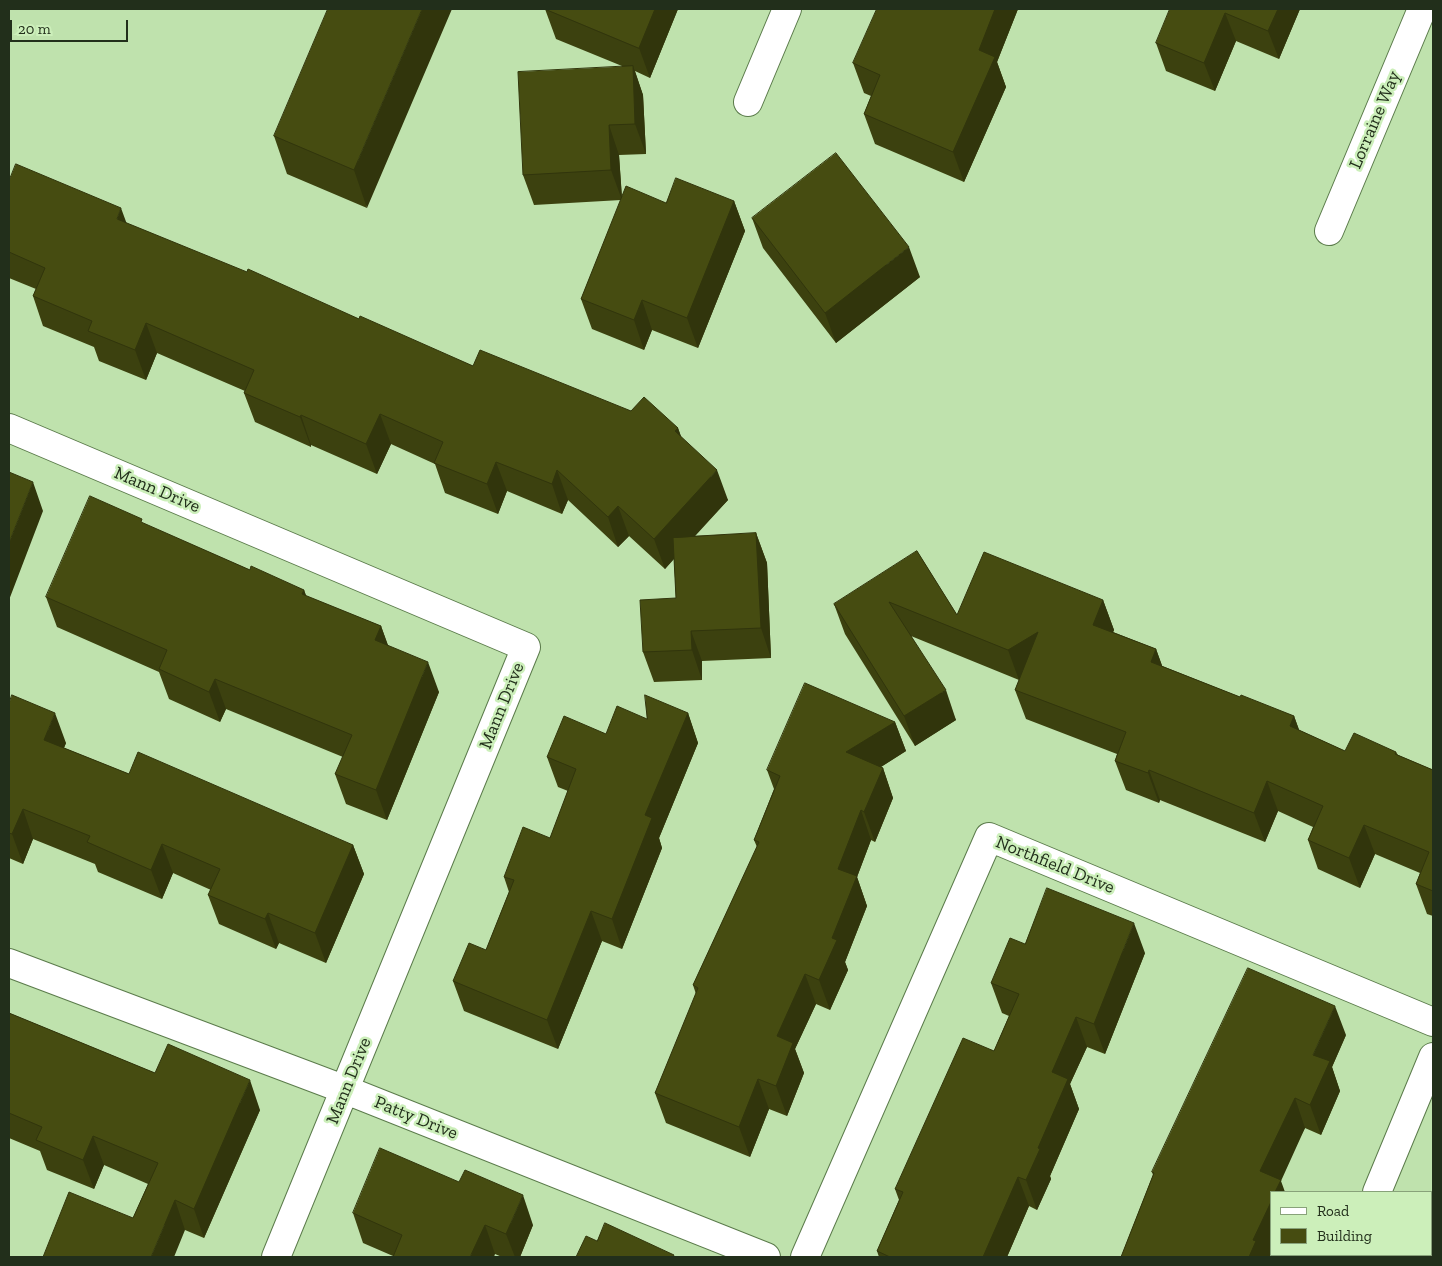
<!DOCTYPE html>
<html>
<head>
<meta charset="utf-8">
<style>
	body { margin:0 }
	#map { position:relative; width:1442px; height:1266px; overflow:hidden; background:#bfe2ad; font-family:"Zilla Slab",serif }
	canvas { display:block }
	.frame { position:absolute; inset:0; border:10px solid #222f1b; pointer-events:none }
	.legend { position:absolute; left:1270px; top:1191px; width:162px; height:65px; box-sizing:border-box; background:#ccefba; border:1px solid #88a27a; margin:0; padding:6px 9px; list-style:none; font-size:15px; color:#222f1b }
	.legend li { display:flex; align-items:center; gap:10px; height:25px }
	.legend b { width:25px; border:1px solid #88a27a }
	.scale { position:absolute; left:10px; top:20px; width:118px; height:22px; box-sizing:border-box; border:2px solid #222f1b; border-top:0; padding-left:6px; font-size:15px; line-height:18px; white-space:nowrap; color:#222f1b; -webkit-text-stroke:4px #ccefba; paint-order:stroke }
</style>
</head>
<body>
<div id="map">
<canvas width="1442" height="1266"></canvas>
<div class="frame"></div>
<ul class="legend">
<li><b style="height:6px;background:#fff"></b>Road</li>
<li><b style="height:14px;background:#464c11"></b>Building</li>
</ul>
<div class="scale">20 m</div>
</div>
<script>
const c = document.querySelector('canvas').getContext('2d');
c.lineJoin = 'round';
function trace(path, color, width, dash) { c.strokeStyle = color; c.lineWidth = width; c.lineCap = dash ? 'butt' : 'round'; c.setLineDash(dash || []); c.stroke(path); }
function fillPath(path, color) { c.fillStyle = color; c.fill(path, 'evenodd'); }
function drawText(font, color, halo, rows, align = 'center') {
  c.font = font + ' "Zilla Slab",serif'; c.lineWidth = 5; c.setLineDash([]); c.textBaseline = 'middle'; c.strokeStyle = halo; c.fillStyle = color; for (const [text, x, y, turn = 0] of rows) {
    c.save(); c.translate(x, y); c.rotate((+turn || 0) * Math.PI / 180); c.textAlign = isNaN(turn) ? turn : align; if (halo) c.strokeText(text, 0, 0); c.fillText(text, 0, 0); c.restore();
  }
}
const minor = new Path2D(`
	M 748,102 L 787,9
	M 1329,231 L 1422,9
	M 9,428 L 526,647 L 276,1257
	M 9,963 L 346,1090 L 766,1257
	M 1377,1192 L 1433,1057
	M 805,1257 L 989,837 L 1433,1022
	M 1350,1257 L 1351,1255`);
trace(minor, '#5b7b4b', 30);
trace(minor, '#fff', 28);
fillPath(new Path2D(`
	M 328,9 L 367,208 L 287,174 L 274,136 Z
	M 545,9 L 678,9 L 650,78 L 635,71 L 643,95 L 646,154 L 619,155 L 622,197 L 666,203 L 734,201 L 745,231 L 698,348 L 652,330 L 644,350 L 592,329 L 581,299 L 621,200 L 534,205 L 523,175 L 622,66 L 556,39 Z
	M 877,9 L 1018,9 L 997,62 L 1006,87 L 964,182 L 875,144 L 864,114 L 871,96 L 864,93 L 853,63 Z
	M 1170,9 L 1300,9 L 1279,59 L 1236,41 L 1215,91 L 1166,71 L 1156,43 Z
	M 9,181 L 126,223 L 473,366 L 631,411 L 678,428 L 681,437 L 728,500 L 694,536 L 756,533 L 767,563 L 771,658 L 702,661 L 702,680 L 654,682 L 643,652 L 676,598 L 674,558 L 665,569 L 629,536 L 618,547 L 568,500 L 562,514 L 507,491 L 498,514 L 445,493 L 435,464 L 391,444 L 377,474 L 311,445 L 311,447 L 255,422 L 244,393 L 245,391 L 157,353 L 146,380 L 99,361 L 94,347 L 43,326 L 33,296 L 36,289 L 9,278 Z
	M 752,218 L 920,277 L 836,343 L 763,248 Z
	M 144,524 L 250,570 L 304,590 L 306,596 L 381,626 L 388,646 L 439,692 L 387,820 L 346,804 L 335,774 L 343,757 L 226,709 L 220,722 L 169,699 L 159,672 L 57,627 L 46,597 Z
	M 917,551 L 957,615 L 1103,600 L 1114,630 L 1113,632 L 1156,649 L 1162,666 L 1240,697 L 1294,716 L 1299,730 L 1345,751 L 1396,752 L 1398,755 L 1433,770 L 1433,916 L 1427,914 L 1416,884 L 1420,873 L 1375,854 L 1360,888 L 1318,869 L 1308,840 L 1313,827 L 1278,811 L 1265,842 L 1160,800 L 1159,803 L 1126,790 L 1115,761 L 1117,754 L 1026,719 L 1015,690 L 1019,680 L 911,636 L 956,720 L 915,746 L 845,634 L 834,604 Z
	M 9,704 L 66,743 L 64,748 L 129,774 L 353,845 L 364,874 L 326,963 L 279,943 L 276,949 L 219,924 L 208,895 L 211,890 L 173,873 L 162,899 L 98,872 L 95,864 L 33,839 L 23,864 L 9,858 Z
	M 688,713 L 698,743 L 659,838 L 662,848 L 622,949 L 602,941 L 558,1049 L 464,1011 L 453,981 L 486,950 L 509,892 L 504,877 L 550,838 L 568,791 L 558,787 L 547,757 L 647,719 Z
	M 895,722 L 906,751 L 881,767 L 883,768 L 893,798 L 875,842 L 871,840 L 857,877 L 867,906 L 845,962 L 848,970 L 830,1010 L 816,1004 L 795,1049 L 804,1073 L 787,1116 L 769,1109 L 750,1157 L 666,1123 L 655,1093 L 696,994 L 693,985 L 757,847 L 754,840 L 774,789 L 767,770 Z
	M 1025,944 L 1145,953 L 1105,1054 L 1087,1047 L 1070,1084 L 1079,1109 L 1050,1176 L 1051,1179 L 1037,1210 L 1029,1206 L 1007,1257 L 879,1257 L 877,1251 L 899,1200 L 895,1189 L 994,1051 L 1009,1016 L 1002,1013 L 991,983 Z
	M 9,1013 L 155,1073 L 260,1110 L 204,1238 L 185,1230 L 133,1218 L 148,1184 L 104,1165 L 94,1189 L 47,1170 L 40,1151 L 9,1138 Z
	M 1346,1035 L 1332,1067 L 1340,1091 L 1321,1135 L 1305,1128 L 1271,1192 L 1271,1255 L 1270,1257 L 1121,1257 L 1153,1175 L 1152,1172 Z
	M 353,1213 L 533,1225 L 520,1257 L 502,1257 L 495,1254 L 393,1256 L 363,1243 Z`), '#3c410f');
fillPath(new Path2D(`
	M 422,9 L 452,9 L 367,208 L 354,170 Z
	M 655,9 L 678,9 L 650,78 L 639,48 Z
	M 995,9 L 1018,9 L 997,62 L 1006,87 L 964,182 L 953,152 L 979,50 Z
	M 1278,9 L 1300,9 L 1279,59 L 1268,31 Z
	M 1225,13 L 1236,41 L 1215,91 L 1204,63 Z
	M 633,66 L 643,95 L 646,154 L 635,124 Z
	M 609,125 L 619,155 L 622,200 L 611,170 Z
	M 734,201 L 745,231 L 698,348 L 687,318 Z
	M 121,208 L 132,238 L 117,219 Z
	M 909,247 L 920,277 L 836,343 L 825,313 Z
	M 642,300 L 652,330 L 644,350 L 634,320 Z
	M 146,323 L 157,353 L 146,380 L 135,350 Z
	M 380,414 L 391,444 L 377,474 L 366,444 Z
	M 301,415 L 311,445 L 311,447 L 300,417 Z
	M 678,428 L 689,458 L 675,431 Z
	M 496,462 L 507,491 L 498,514 L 487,484 Z
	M 557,470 L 568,500 L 562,514 L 552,484 Z
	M 717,470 L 728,500 L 665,569 L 654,539 Z
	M 33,482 L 43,511 L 9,600 L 9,543 Z
	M 618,506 L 629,536 L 618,547 L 608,517 Z
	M 756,533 L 767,563 L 771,658 L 761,628 Z
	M 304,590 L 315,619 L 302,594 Z
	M 1103,600 L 1114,630 L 1104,654 L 1093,625 Z
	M 381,626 L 392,656 L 375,640 Z
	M 691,631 L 702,661 L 702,680 L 692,650 Z
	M 1038,632 L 1019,680 L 1008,650 Z
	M 1156,649 L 1167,679 L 1151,662 Z
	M 428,662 L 439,692 L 387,820 L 376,790 Z
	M 215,679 L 226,709 L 220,722 L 209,692 Z
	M 946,690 L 956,720 L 915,746 L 904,716 Z
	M 55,713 L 66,743 L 54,770 L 44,740 Z
	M 688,713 L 698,743 L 659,838 L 662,848 L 622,949 L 612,919 L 645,815 Z
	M 1294,716 L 1305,746 L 1290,726 Z
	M 895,722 L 906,751 L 857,782 L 846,752 Z
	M 883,768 L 893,798 L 875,842 L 864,812 Z
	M 1149,770 L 1160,800 L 1159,803 L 1148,773 Z
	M 1267,781 L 1278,811 L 1265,842 L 1254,813 Z
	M 23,809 L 33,839 L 23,864 L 12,834 Z
	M 861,810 L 871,840 L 857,877 L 867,906 L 845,962 L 848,970 L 830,1010 L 819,980 L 838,869 Z
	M 1364,825 L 1375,854 L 1360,888 L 1349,858 Z
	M 162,844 L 173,873 L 162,899 L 151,870 Z
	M 353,845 L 364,874 L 326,963 L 315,933 Z
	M 591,911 L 602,941 L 558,1049 L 547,1020 Z
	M 268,913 L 279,943 L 276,949 L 265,919 Z
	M 1134,923 L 1145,953 L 1105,1054 L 1094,1024 Z
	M 805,974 L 816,1004 L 795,1049 L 804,1073 L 787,1116 L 776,1086 L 777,1036 Z
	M 1335,1006 L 1346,1035 L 1332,1067 L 1340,1091 L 1321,1135 L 1310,1105 L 1313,1055 Z
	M 1076,1017 L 1087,1047 L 1070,1084 L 1079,1109 L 1050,1176 L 1051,1179 L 1037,1210 L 1026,1180 L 1052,1072 Z
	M 758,1079 L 769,1109 L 750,1157 L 739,1127 Z
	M 250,1080 L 260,1110 L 204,1238 L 194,1209 Z
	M 1295,1098 L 1305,1128 L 1281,1181 L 1285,1192 L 1271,1192 L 1260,1171 Z
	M 93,1136 L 104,1165 L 94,1189 L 83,1160 Z
	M 1018,1177 L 1029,1206 L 1007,1257 L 983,1257 Z
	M 523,1195 L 533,1225 L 520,1257 L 515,1257 L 506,1234 Z
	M 175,1200 L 185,1230 L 174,1257 L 151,1257 Z
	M 1271,1202 L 1271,1255 L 1270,1257 L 1249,1257 L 1253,1240 Z
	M 485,1225 L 495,1254 L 494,1257 L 470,1257 Z`), '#31350c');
const building = new Path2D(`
	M 328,9 L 422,9 L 354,170 L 274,136 Z
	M 545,9 L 655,9 L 639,48 Z
	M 877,9 L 995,9 L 979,50 L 995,57 L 953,152 L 864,114 L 880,75 L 853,63 Z
	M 1170,9 L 1278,9 L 1268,31 L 1225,13 L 1204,63 L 1156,43 Z
	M 633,66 L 635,124 L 609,125 L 611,170 L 523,175 L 518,72 Z
	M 836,153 L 909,247 L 825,313 L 752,218 Z
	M 16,164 L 121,208 L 117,219 L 247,272 L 248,269 L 359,319 L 360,316 L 473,366 L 480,350 L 631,411 L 644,397 L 678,428 L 675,431 L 717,470 L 654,539 L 618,506 L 608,517 L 557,470 L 552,484 L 496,462 L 487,484 L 434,463 L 443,442 L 380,414 L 366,444 L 301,415 L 300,417 L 244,393 L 254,370 L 146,323 L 135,350 L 88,331 L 92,321 L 33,296 L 45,268 L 9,252 L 9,181 Z
	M 676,178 L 734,201 L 687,318 L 642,300 L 634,320 L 581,299 L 626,186 L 666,203 Z
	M 9,472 L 33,482 L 9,543 Z
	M 90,496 L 142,519 L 141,522 L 250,570 L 251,566 L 304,590 L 302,594 L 381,626 L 375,640 L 428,662 L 376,790 L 335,774 L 352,735 L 215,679 L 209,692 L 159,669 L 167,650 L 46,597 Z
	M 756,533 L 761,628 L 691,631 L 692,650 L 643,652 L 640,600 L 676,598 L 673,538 Z
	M 917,551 L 957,615 L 984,552 L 1103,600 L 1093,625 L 1156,649 L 1151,662 L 1240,697 L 1241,695 L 1294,716 L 1290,726 L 1345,751 L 1354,733 L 1396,752 L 1395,754 L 1433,770 L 1433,891 L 1416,884 L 1429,852 L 1364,825 L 1349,858 L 1308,840 L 1323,806 L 1267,781 L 1254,813 L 1149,770 L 1148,773 L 1115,761 L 1126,732 L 1015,690 L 1038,632 L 1008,650 L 889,602 L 946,690 L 904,716 L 834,604 Z
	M 805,683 L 895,722 L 846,752 L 883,768 L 864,812 L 861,810 L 838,869 L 857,876 L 832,938 L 837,940 L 819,980 L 805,974 L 777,1036 L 793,1043 L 776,1086 L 758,1079 L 739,1127 L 655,1093 L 698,988 L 693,985 L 759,842 L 754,840 L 780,776 L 767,770 Z
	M 12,695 L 55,713 L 44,740 L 129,774 L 138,752 L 353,845 L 315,933 L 268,913 L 265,919 L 208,895 L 220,869 L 162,844 L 151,870 L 87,842 L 90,836 L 23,809 L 12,834 L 9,833 L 9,704 Z
	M 645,695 L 688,713 L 645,815 L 652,818 L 612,919 L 591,911 L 547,1020 L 453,981 L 469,943 L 486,950 L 514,880 L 504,877 L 523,827 L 550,838 L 576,769 L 547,757 L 564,716 L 606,734 L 617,706 L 647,719 Z
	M 1047,888 L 1134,923 L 1094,1024 L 1076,1017 L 1052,1072 L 1068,1079 L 1038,1148 L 1040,1149 L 1026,1180 L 1018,1177 L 983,1257 L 890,1257 L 877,1251 L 903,1192 L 895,1189 L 963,1038 L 994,1051 L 1019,994 L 991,983 L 1010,938 L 1025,944 Z
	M 1248,968 L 1335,1006 L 1313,1055 L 1330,1061 L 1310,1105 L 1295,1098 L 1260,1171 L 1281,1180 L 1275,1192 L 1271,1192 L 1271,1202 L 1253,1240 L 1256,1241 L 1249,1257 L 1121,1257 L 1154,1173 L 1152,1172 Z
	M 9,1013 L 155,1073 L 168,1044 L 250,1080 L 194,1209 L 175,1200 L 151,1257 L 43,1257 L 69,1192 L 133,1218 L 158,1163 L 93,1136 L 83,1160 L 36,1140 L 42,1127 L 9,1113 Z
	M 380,1148 L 459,1182 L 465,1170 L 523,1195 L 506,1234 L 485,1225 L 470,1257 L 393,1257 L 402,1235 L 353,1213 Z
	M 605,1223 L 674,1255 L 673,1257 L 576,1257 L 586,1236 L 597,1241 Z
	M 1431,1232 L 1433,1233 L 1433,1257 L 1411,1257 L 1412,1255 L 1431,1255 Z`);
fillPath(building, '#464c11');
trace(building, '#31350c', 1);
drawText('18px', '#222f1b', '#ccefba', [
	["Lorraine Way",1375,120,-67],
	["Mann Drive",157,490,23],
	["Mann Drive",502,706,-68],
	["Northfield Drive",1055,865,22],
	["Mann Drive",349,1081,-68],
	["Patty Drive",416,1118,22]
]);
</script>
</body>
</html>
